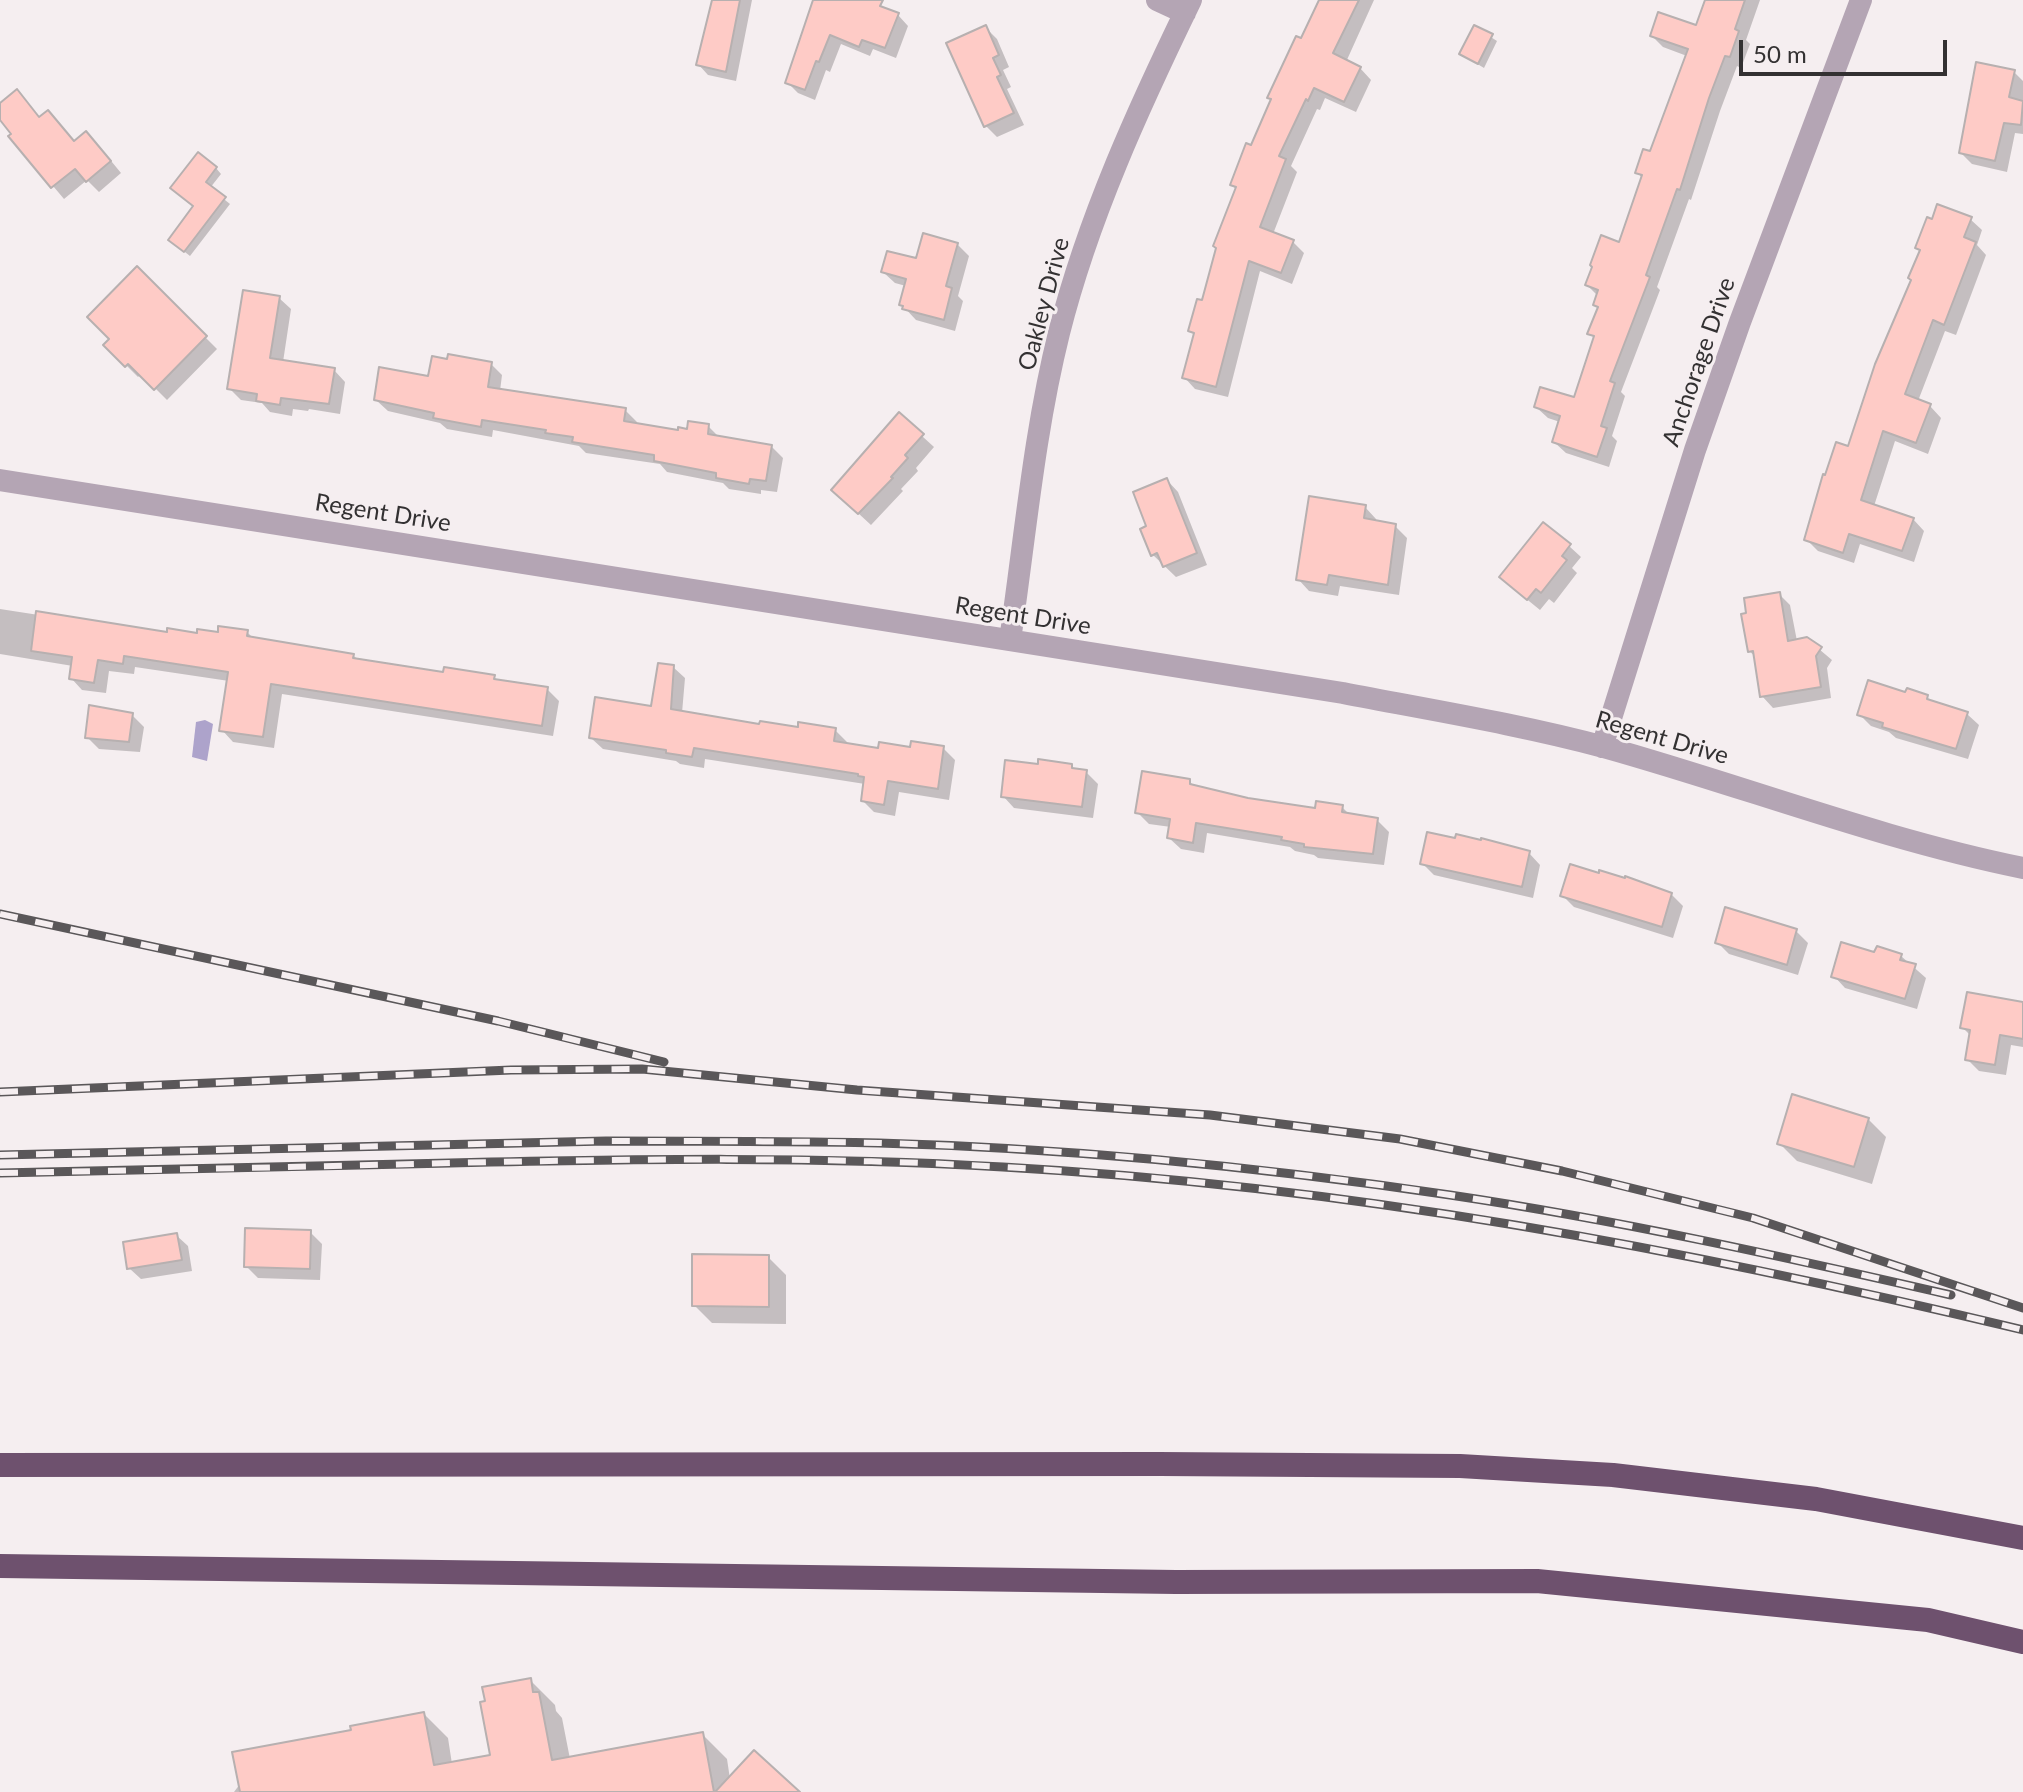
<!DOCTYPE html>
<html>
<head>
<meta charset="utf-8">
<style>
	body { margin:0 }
	#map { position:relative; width:2023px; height:1792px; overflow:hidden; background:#f5eef0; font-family:Lato,sans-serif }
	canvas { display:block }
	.scale { position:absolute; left:1739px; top:40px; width:208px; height:36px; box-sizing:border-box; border:4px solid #333132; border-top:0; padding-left:10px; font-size:24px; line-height:28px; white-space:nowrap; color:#333132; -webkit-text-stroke:6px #f5eef0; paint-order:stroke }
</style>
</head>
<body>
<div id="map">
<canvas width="2023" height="1792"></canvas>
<div class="scale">50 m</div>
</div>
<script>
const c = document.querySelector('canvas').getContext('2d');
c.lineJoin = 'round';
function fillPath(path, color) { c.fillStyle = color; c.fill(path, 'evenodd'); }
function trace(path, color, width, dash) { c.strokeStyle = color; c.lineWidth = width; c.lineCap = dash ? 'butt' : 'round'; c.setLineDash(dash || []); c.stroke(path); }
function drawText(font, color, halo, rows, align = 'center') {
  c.font = font + ' Lato,sans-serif'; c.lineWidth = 6; c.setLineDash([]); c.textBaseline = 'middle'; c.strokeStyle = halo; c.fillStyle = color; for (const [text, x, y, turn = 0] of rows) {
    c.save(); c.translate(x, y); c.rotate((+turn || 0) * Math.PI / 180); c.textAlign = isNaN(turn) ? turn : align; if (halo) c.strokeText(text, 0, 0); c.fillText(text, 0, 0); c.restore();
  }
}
fillPath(new Path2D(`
	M 205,720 L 213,724 L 207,761 L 192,757 L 196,722 Z`), '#ada3cb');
fillPath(new Path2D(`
	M 714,0 L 752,0 L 736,81 L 708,75 L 698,64 Z
	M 816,0 L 865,0 L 898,15 L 908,26 L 896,58 L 873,49 L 870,56 L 841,44 L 830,72 L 826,70 L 815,100 L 798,93 L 787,82 Z
	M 1320,0 L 1374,0 L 1346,62 L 1360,68 L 1371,80 L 1356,112 L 1325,98 L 1320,110 L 1317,109 L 1291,166 L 1297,172 L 1273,234 L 1293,242 L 1304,253 L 1292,284 L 1260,271 L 1228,397 L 1195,389 L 1184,377 L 1195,335 L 1190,331 L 1203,302 L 1237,190 L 1232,185 Z
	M 1707,0 L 1760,0 L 1746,40 L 1750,44 L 1741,68 L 1737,66 L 1720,111 L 1691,200 L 1689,199 L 1657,287 L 1660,290 L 1621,392 L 1625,396 L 1612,436 L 1617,441 L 1609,467 L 1566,453 L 1554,442 L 1560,422 L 1548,418 L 1536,407 L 1576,400 L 1595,339 L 1590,333 L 1599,309 L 1595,305 L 1598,296 L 1587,285 L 1621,245 L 1643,179 L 1637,172 L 1651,154 L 1687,56 L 1663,47 L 1652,36 L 1697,27 Z
	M 985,27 L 997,39 L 1009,67 L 1003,70 L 1011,87 L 1007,89 L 1024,125 L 997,137 L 986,126 Z
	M 1475,27 L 1497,41 L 1484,68 L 1461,54 Z
	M 2014,72 L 2023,81 L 2023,134 L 2015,133 L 2007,172 L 1972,164 L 1961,153 Z
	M 28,103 L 41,119 L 48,112 L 75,143 L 98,145 L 121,173 L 99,192 L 87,180 L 64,199 L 11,136 L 14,134 L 0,117 L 0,105 Z
	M 216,168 L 221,174 L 210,188 L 230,204 L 190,256 L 176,245 L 195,207 L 178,193 Z
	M 1970,219 L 1982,230 L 1977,245 L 1986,255 L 1956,335 L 1945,331 L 1918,401 L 1930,406 L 1941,418 L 1928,454 L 1895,441 L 1874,506 L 1913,519 L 1924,531 L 1914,562 L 1860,544 L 1854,563 L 1818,551 L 1806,539 L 1849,448 L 1913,281 L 1921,251 L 1917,248 Z
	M 957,244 L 969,256 L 958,296 L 963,301 L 955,331 L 916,320 L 902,305 L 906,286 L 895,283 L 883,272 Z
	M 137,269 L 217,349 L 167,400 L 141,374 L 138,377 L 106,345 L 112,339 Z
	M 279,298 L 291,309 L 283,362 L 334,370 L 345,382 L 340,414 L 309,409 L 308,411 L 293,409 L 292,416 L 270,412 L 262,403 L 241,400 L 229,388 Z
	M 491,364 L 502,375 L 500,391 L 625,410 L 637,422 L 637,425 L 680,433 L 708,426 L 720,438 L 771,446 L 783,458 L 777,492 L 761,490 L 761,494 L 729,489 L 723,483 L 667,472 L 660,464 L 586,453 L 579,446 L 493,430 L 492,437 L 447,429 L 440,423 L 388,411 L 376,400 L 430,378 Z
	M 899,415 L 934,447 L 916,468 L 918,471 L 901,489 L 903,491 L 871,525 L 845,501 Z
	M 1167,480 L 1178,492 L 1207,565 L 1176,577 L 1153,555 L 1149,527 Z
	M 1365,507 L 1376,519 L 1376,523 L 1395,526 L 1407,538 L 1399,595 L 1340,586 L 1338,596 L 1309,591 L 1298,579 Z
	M 1569,546 L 1581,557 L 1572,568 L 1577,573 L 1554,603 L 1549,599 L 1540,610 L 1513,588 Z
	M 1779,594 L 1790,605 L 1797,641 L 1807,639 L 1832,660 L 1827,668 L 1831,698 L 1773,708 L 1762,696 L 1756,657 L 1749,651 Z
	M 0,609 L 168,635 L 247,632 L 255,640 L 353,655 L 359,661 L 445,674 L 494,677 L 499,682 L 547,689 L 559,701 L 553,736 L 282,694 L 274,748 L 233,742 L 222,730 L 229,681 L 135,667 L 134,674 L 109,671 L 106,693 L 82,690 L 71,678 L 73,666 L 0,654 Z
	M 673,667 L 685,678 L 682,713 L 761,726 L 835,730 L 847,742 L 846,745 L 879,751 L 943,748 L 955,760 L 949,800 L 899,792 L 895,816 L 874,812 L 863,801 L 865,784 L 705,759 L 704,768 L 680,764 L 676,761 L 603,749 L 591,738 L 652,708 Z
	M 1906,695 L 1927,697 L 1933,703 L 1967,714 L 1979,725 L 1968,759 L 1896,738 L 1889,732 L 1871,726 L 1859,714 Z
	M 132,715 L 144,727 L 140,752 L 99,749 L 87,737 Z
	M 1071,765 L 1077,771 L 1086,772 L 1098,784 L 1093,818 L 1014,808 L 1003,796 L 1039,766 Z
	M 1189,781 L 1195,787 L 1217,790 L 1222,795 L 1317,811 L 1342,807 L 1351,816 L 1377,820 L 1389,832 L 1384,865 L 1318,858 L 1314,855 L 1295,851 L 1290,847 L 1207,833 L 1204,853 L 1181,849 L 1169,838 L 1171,827 L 1149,824 L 1137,812 Z
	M 1529,853 L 1540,865 L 1533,898 L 1434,875 L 1422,863 Z
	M 1600,876 L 1671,894 L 1683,906 L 1673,938 L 1574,907 L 1562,895 Z
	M 1796,931 L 1808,943 L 1798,975 L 1729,954 L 1717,942 Z
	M 1876,955 L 1901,956 L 1926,978 L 1917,1009 L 1845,988 L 1834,976 Z
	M 2023,1004 L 2023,1047 L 2011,1045 L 2006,1075 L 1979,1071 L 1967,1059 L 1971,1036 L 1963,1028 Z
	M 1868,1119 L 1886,1137 L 1872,1184 L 1797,1161 L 1779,1143 Z
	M 310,1232 L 322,1244 L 320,1280 L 258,1278 L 246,1266 Z
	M 176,1235 L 188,1246 L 192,1271 L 141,1279 L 129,1268 Z
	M 768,1257 L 786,1275 L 786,1324 L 712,1323 L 694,1305 Z
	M 531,1681 L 555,1705 L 556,1711 L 562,1718 L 570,1759 L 703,1735 L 727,1759 L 730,1779 L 797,1792 L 234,1792 L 240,1784 L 354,1731 L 424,1714 L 448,1738 L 452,1764 L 492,1757 Z`), '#0003');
const building = new Path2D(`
	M 712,0 L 740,0 L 726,72 L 696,65 Z
	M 813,0 L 883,0 L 880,6 L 899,13 L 885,48 L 862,40 L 859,47 L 830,35 L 819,62 L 816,61 L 805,90 L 785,83 Z
	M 1319,0 L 1359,0 L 1333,53 L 1361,67 L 1344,102 L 1314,88 L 1308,101 L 1306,99 L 1279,156 L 1286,159 L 1260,227 L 1294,240 L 1281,273 L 1249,261 L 1216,387 L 1182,378 L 1194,333 L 1188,331 L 1197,299 L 1202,300 L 1216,248 L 1213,246 L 1236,187 L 1230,185 L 1246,143 L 1251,145 L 1271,99 L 1267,98 L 1296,36 L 1301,38 Z
	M 1705,0 L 1745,0 L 1735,29 L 1739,31 L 1730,57 L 1725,56 L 1709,98 L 1680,190 L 1677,189 L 1646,275 L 1650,277 L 1610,381 L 1615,383 L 1601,426 L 1607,428 L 1597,457 L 1552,442 L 1560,416 L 1534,407 L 1540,387 L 1574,397 L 1594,336 L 1587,334 L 1598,307 L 1593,305 L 1598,290 L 1585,285 L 1592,267 L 1590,265 L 1601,235 L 1619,242 L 1642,175 L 1635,173 L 1643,149 L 1650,151 L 1688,49 L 1650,36 L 1658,12 L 1696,25 Z
	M 986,25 L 999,55 L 993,58 L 1001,75 L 997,77 L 1014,113 L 984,127 L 946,43 Z
	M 1474,25 L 1493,34 L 1478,64 L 1459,54 Z
	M 1976,62 L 2015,70 L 2009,97 L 2023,101 L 2021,125 L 2004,123 L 1995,161 L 1959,153 Z
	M 17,89 L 39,117 L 48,110 L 74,141 L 86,131 L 111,161 L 86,182 L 75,169 L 51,188 L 8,136 L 11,134 L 0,120 L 0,103 Z
	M 198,152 L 217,167 L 206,182 L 226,197 L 184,252 L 168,240 L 193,206 L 170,188 Z
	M 1937,204 L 1972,217 L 1964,237 L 1976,242 L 1944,325 L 1933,320 L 1905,394 L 1931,404 L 1916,443 L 1883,431 L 1861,500 L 1914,518 L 1902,551 L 1849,534 L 1843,553 L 1804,540 L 1823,474 L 1825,475 L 1836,442 L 1848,446 L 1875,364 L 1911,280 L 1908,278 L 1920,250 L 1915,248 L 1927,217 L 1932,219 Z
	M 923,233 L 958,243 L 946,286 L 952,288 L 944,320 L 902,309 L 903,306 L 899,305 L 906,279 L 881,272 L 887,251 L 916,258 Z
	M 137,266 L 207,336 L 154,390 L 128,364 L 125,367 L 103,345 L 109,339 L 87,317 Z
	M 243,290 L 280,296 L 270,358 L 335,368 L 329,404 L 281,398 L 280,405 L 256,401 L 257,394 L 227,389 Z
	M 448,354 L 492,362 L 488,387 L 626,408 L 624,421 L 678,430 L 678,427 L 687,429 L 688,421 L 709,424 L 708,434 L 772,445 L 766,481 L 750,479 L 749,484 L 716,478 L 716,473 L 654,461 L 654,455 L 572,442 L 573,437 L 545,433 L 546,430 L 482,420 L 481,427 L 433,418 L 434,413 L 374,400 L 379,367 L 428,376 L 432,356 L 447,359 Z
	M 899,412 L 924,434 L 905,455 L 908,458 L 891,477 L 893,478 L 858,514 L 831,490 Z
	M 1167,478 L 1197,553 L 1163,567 L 1157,553 L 1151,556 L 1140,529 L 1146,526 L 1133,492 Z
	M 1309,496 L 1366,505 L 1364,518 L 1396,524 L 1388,585 L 1329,575 L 1327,585 L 1296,580 Z
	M 1543,522 L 1571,544 L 1562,556 L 1567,560 L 1541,593 L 1536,589 L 1527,600 L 1499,577 Z
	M 1780,592 L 1788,641 L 1807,637 L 1822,647 L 1816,656 L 1821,687 L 1760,697 L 1753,651 L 1748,652 L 1741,614 L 1746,613 L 1744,598 Z
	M 36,611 L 167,632 L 167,628 L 197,633 L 197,629 L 218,632 L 218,626 L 248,630 L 247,636 L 354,654 L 353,658 L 443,672 L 444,667 L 495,675 L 494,679 L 548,687 L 542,726 L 271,684 L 263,737 L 219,731 L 228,672 L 124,656 L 123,664 L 98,660 L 94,683 L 69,679 L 72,657 L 31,651 Z
	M 658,663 L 674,665 L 671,709 L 759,724 L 760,721 L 798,727 L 798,722 L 836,728 L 834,741 L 878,748 L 879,742 L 910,747 L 911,741 L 944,746 L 938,789 L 888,781 L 884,805 L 861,801 L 864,777 L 858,776 L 858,774 L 694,748 L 692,757 L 666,753 L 666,750 L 589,738 L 595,697 L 651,706 Z
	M 1868,680 L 1905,692 L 1907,688 L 1928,695 L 1927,699 L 1968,712 L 1956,749 L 1882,727 L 1883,723 L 1857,715 Z
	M 89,705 L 133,713 L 129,742 L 85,738 Z
	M 1038,759 L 1072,764 L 1072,768 L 1087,770 L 1082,807 L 1001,797 L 1005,760 L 1038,764 Z
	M 1142,771 L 1190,779 L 1190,784 L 1248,798 L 1315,808 L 1316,801 L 1343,805 L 1342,812 L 1378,818 L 1373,854 L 1304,847 L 1304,844 L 1281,840 L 1282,837 L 1196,823 L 1193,843 L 1167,838 L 1170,819 L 1135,813 Z
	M 1427,832 L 1455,838 L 1456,834 L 1481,840 L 1481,838 L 1530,851 L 1522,887 L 1420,864 Z
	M 1570,864 L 1599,873 L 1599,870 L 1625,878 L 1625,876 L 1672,893 L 1662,927 L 1560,896 Z
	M 1725,907 L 1797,929 L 1787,965 L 1715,943 Z
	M 1841,942 L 1874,952 L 1877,946 L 1902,954 L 1900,960 L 1916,964 L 1905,999 L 1831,977 Z
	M 1967,992 L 2023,1002 L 2023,1039 L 2000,1035 L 1995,1065 L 1965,1060 L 1970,1030 L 1960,1028 Z
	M 1792,1094 L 1869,1118 L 1854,1167 L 1777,1144 Z
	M 245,1228 L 311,1230 L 310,1269 L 244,1267 Z
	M 177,1233 L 182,1260 L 127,1269 L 123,1242 Z
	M 692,1254 L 769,1255 L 769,1307 L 692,1306 Z
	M 531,1678 L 533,1692 L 539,1692 L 552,1760 L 703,1732 L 714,1792 L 240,1792 L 232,1752 L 351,1730 L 350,1726 L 424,1712 L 434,1765 L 490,1755 L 480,1702 L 485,1701 L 482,1687 Z
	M 754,1750 L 800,1792 L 715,1792 Z`);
fillPath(building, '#fecbc6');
trace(building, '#b7b0b0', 2);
trace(new Path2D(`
	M 1157,0 L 1185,13
	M 0,480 L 1343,693 C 1430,710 1518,724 1604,747 C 1744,786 1880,839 2023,868
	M 1010,640 C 1025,538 1034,433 1059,333 C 1088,218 1139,107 1191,0
	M 1602,747 L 1695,450 L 1740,322 L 1861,0`), '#b4a5b4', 22);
trace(new Path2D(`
	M 0,1465 L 1159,1464 L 1460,1466 L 1613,1475 L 1816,1499 L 2023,1538
	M 0,1566 L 1176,1582 L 1537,1581 L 1928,1620 L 2023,1642`), '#6e516e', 24);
const rail = new Path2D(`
	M 0,914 L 498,1021 L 664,1062
	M 0,1092 L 511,1070 L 642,1069 L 857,1090 L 1210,1115 L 1400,1139 L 1562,1171 L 1753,1218 L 2023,1308
	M 0,1155 L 606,1141 C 697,1141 788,1141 879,1143 C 1070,1148 1261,1167 1450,1195 C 1618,1220 1785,1257 1951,1295
	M 0,1173 C 150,1170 300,1167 450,1163 C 635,1159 819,1156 1003,1167 C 1348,1186 1687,1249 2023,1330`);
trace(rail, '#5a5759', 9);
trace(rail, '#f5eef0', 6, [18]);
drawText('24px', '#333132', '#f5eef0', [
	["Oakley Drive",1044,304,-75],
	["Anchorage Drive",1699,362,-71],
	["Regent Drive",383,513,9],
	["Regent Drive",1023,616,9],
	["Regent Drive",1662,738,16]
]);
</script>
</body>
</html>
